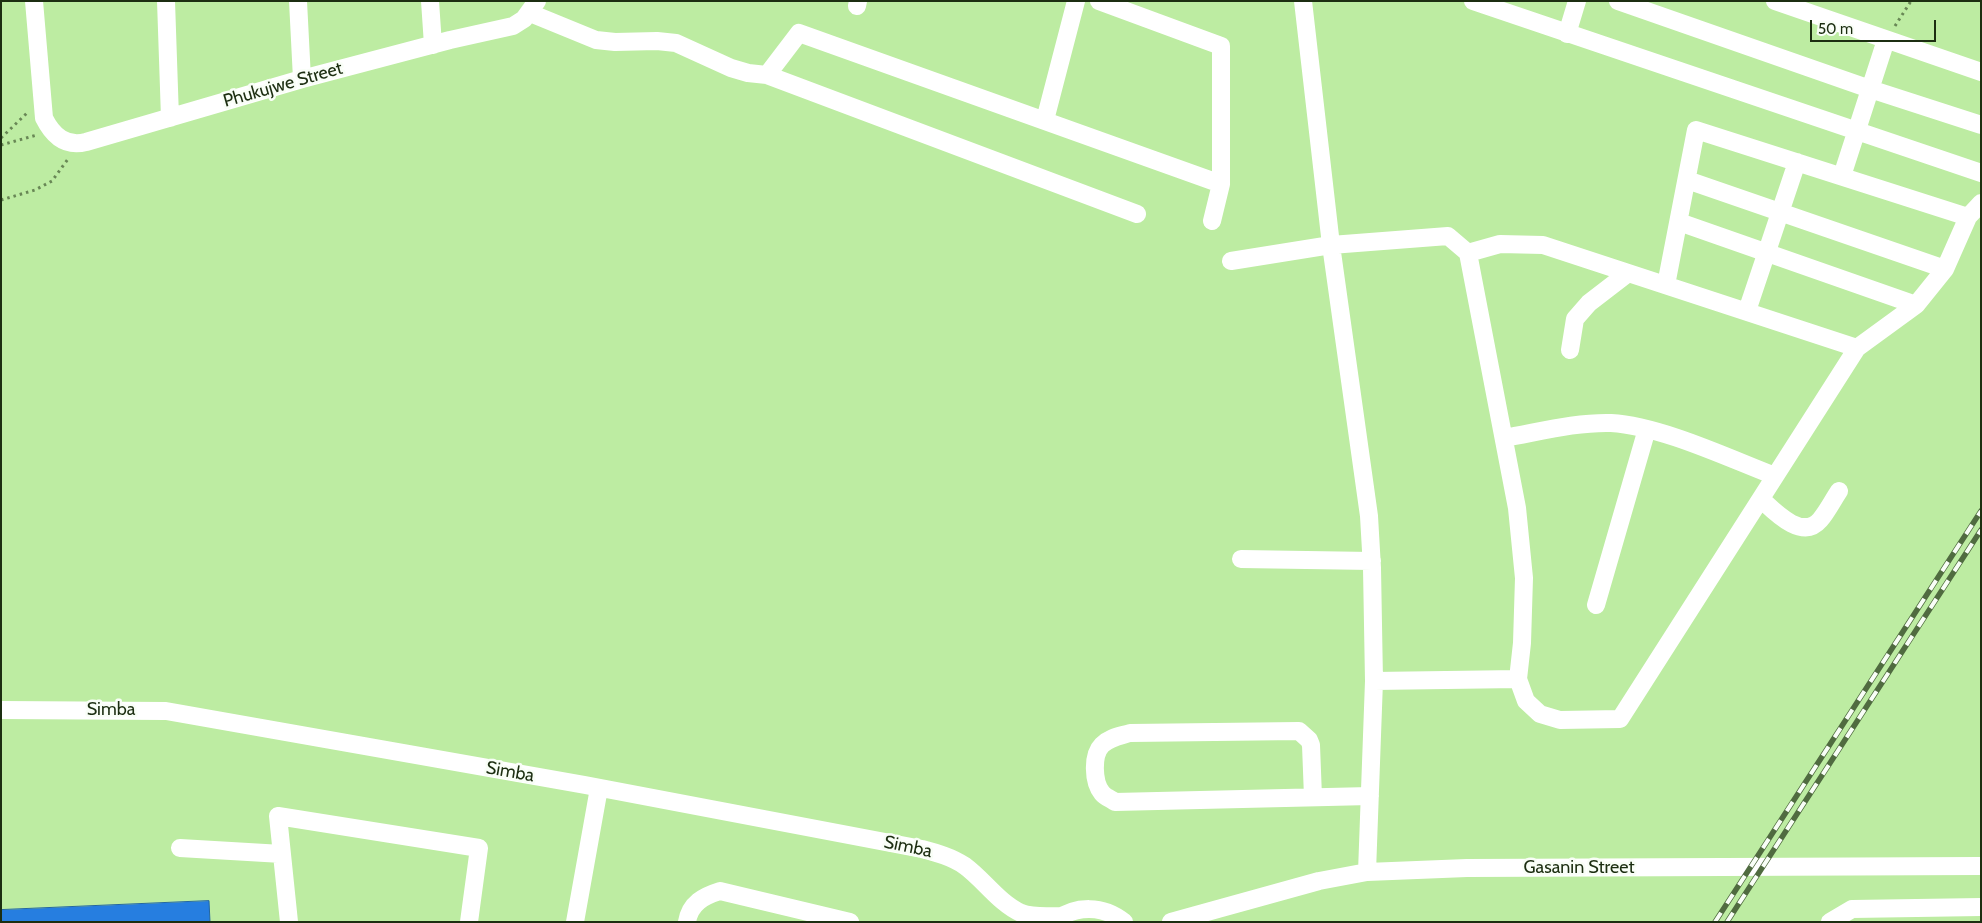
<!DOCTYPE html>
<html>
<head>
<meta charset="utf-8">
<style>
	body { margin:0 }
	#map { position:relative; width:1982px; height:923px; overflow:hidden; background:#bdeca2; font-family:Cabin,sans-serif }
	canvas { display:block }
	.frame { position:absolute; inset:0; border:2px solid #1c2e11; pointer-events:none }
	.scale { position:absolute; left:1810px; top:20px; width:126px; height:22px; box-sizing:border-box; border:2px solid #1c2e11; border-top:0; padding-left:6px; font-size:15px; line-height:18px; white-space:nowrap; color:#1c2e11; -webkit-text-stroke:4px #f9fef7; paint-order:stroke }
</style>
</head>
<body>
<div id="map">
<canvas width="1982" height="923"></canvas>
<div class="frame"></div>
<div class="scale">50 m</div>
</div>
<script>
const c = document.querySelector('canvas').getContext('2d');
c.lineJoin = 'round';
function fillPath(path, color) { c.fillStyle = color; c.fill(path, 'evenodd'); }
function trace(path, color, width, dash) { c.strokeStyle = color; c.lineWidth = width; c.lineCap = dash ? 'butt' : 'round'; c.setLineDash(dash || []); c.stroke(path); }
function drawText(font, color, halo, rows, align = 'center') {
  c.font = font + ' Cabin,sans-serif'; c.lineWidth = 5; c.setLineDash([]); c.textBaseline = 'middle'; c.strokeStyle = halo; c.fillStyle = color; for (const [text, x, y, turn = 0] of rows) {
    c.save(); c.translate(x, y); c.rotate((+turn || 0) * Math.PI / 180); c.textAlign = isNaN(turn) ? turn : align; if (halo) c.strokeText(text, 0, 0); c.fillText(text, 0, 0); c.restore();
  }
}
const water = new Path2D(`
	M 209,901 L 210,922 L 1,922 L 1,910 Z`);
fillPath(water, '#267ee0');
trace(water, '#2366a2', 1);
trace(new Path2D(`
	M 1895,26 L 1911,1
	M 1,138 L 27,113
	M 1,145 L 37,135
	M 1,200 L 35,190 L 52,181 L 68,159`), '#688755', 3, [2.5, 4]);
trace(new Path2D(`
	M 34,1 L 44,118 C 53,136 66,147 86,142 L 302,79 L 450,40 L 513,26 L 524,19 L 537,1
	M 166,1 L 170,118
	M 298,1 L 302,79
	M 430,1 L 433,45
	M 1099,1 L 1221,46 L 1221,184 L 1212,221
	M 1303,1 L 1331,245 L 1369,516 L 1372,568 L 1374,681 L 1367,872
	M 1473,1 L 1981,173
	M 1618,1 L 1870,89 L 1981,125
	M 1775,1 L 1981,72
	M 857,6 L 858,1
	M 530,13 L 596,40 L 615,42 L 657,41 L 676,43 L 731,68 L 748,73 L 767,75 L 1137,214
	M 1567,34 L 1577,1
	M 767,75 L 799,33 L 1221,184
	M 1045,120 L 1076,1
	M 1842,176 L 1886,40
	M 1687,180 L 1945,269
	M 1679,222 L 1916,305
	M 1468,253 L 1517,508 L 1524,578 L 1522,643 L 1518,679 L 1526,701 L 1540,714 L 1560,720 L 1620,719 L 1857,348 L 1916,305 L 1945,269 L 1968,217 L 1981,203
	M 1231,261 L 1331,245 L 1448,236 L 1468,253 L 1500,244 L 1543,245 L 1857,348
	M 1666,285 L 1696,130 L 1968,217
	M 1747,311 L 1797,162
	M 1570,350 L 1575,319 L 1589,303 L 1628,273
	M 1504,438 C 1539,432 1576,422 1611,423 C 1661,426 1728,458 1775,476
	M 1761,499 C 1774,511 1802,541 1820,520 C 1827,512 1833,500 1839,491
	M 1241,559 L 1372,561
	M 1596,605 L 1647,429
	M 1374,681 L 1518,679
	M 1,710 L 166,711 L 585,785 L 922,849 C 937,853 952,857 965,866 C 984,880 999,903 1021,913 C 1034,918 1049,916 1063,916
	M 1313,797 L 1311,745 L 1309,740 L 1299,731 L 1130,733 C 1120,736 1110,737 1102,745 C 1092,755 1093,782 1102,793 C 1105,797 1111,799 1115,802 L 1370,796
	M 180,848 L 282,854
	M 1054,921 C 1076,905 1103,905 1124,922
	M 289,922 L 278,816 L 479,848 L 469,922
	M 575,922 L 599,788
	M 687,922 C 690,903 704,896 720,891 L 850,922
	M 1171,922 L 1319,881 L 1367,872 L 1467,868 L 1981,866
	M 1830,922 L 1852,909 L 1981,907`), '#fff', 18);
const rail = new Path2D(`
	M 1715,922 L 1981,511
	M 1727,922 L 1981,530`);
trace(rail, '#506b40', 5.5);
trace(rail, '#f9fef7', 4, [11]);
drawText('18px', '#1c2e11', '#f9fef7', [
	["Phukujwe Street",283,85,-16],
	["Simba",111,710],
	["Simba",510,772,10],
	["Simba",908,847,12],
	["Gasanin Street",1579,868]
]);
</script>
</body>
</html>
